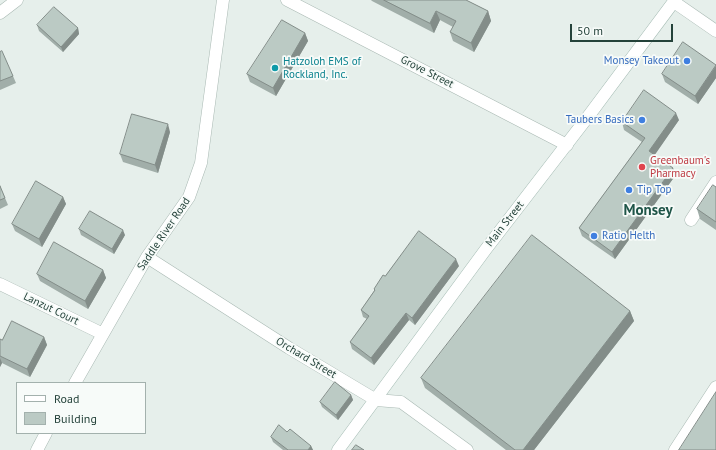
<!DOCTYPE html>
<html>
<head>
<meta charset="utf-8">
<style>
	body { margin:0 }
	#map { position:relative; width:716px; height:450px; overflow:hidden; background:#e6efeb; font-family:"PT Sans",sans-serif }
	canvas { display:block }
	.legend { position:absolute; left:16px; top:382px; width:130px; height:52px; box-sizing:border-box; background:#f7fbf9; border:1px solid #a3b1ad; margin:0; padding:5px 7px; list-style:none; font-size:12px; color:#24423a }
	.legend li { display:flex; align-items:center; gap:8px; height:20px }
	.legend b { width:20px; border:1px solid #a3b1ad }
	.scale { position:absolute; left:570px; top:24px; width:103px; height:18px; box-sizing:border-box; border:2px solid #24423a; border-top:0; padding-left:5px; font-size:12px; line-height:14px; white-space:nowrap; color:#24423a; -webkit-text-stroke:3px #f7fbf9; paint-order:stroke }
</style>
</head>
<body>
<div id="map">
<canvas width="716" height="450"></canvas>
<ul class="legend">
<li><b style="height:5px;background:#fff"></b>Road</li>
<li><b style="height:11px;background:#bbcac4"></b>Building</li>
</ul>
<div class="scale">50 m</div>
</div>
<script>
const c = document.querySelector('canvas').getContext('2d');
c.lineJoin = 'round';
function trace(path, color, width, dash) { c.strokeStyle = color; c.lineWidth = width; c.lineCap = dash ? 'butt' : 'round'; c.setLineDash(dash || []); c.stroke(path); }
function fillPath(path, color) { c.fillStyle = color; c.fill(path, 'evenodd'); }
function drawText(font, color, halo, rows, align = 'center') {
  c.font = font + ' "PT Sans",sans-serif'; c.lineWidth = 3.5; c.setLineDash([]); c.textBaseline = 'middle'; c.strokeStyle = halo; c.fillStyle = color; for (const [text, x, y, turn = 0] of rows) {
    c.save(); c.translate(x, y); c.rotate((+turn || 0) * Math.PI / 180); c.textAlign = isNaN(turn) ? turn : align; if (halo) c.strokeText(text, 0, 0); c.fillText(text, 0, 0); c.restore();
  }
}
const minor = new Path2D(`
	M 287,0 L 567,145
	M 674,2 L 716,31
	M 0,13 L 17,0
	M 691,220 L 716,182
	M 147,257 L 289,348 L 376,400 L 401,402 L 467,450
	M 0,284 L 103,334
	M 75,383 L 147,257 L 189,197 L 201,163 L 223,0
	M 37,450 L 46,433
	M 675,450 L 716,387`);
const secondary = new Path2D(`
	M 338,450 L 486,249 L 590,114 L 675,0`);
trace(minor, '#a8b8b2', 13);
trace(secondary, '#a4bbb3', 13);
trace(minor, '#fff', 12);
trace(secondary, '#fff', 12);
fillPath(new Path2D(`
	M 371,0 L 466,0 L 488,11 L 491,21 L 474,52 L 453,41 L 450,32 L 453,27 L 440,20 L 434,33 L 372,1 Z
	M 37,25 L 78,28 L 79,34 L 63,52 L 39,31 Z
	M 305,33 L 308,41 L 276,96 L 250,82 L 247,74 Z
	M 0,52 L 13,76 L 16,83 L 0,90 Z
	M 716,65 L 716,78 L 698,104 L 665,82 L 662,74 Z
	M 679,120 L 654,155 L 673,168 L 675,176 L 615,259 L 582,236 L 579,228 L 642,142 L 624,130 L 622,122 Z
	M 170,132 L 158,173 L 123,162 L 120,154 Z
	M 0,186 L 8,205 L 0,209 Z
	M 716,187 L 716,230 L 700,219 L 697,209 Z
	M 63,197 L 66,204 L 42,247 L 15,231 L 12,224 Z
	M 79,229 L 125,235 L 114,254 L 81,235 Z
	M 459,266 L 415,325 L 409,320 L 374,365 L 352,349 L 350,342 L 367,319 L 363,317 L 361,310 L 374,291 L 374,289 Z
	M 103,270 L 106,278 L 88,309 L 40,281 L 37,274 Z
	M 630,311 L 634,321 L 534,450 L 506,450 L 425,388 L 421,378 Z
	M 44,337 L 47,345 L 30,377 L 2,363 L 0,367 L 0,339 L 2,340 Z
	M 351,395 L 353,400 L 338,420 L 322,407 L 320,402 Z
	M 287,432 L 311,446 L 313,450 L 283,450 L 273,442 L 271,437 Z`), '#a1aea9');
fillPath(new Path2D(`
	M 436,11 L 440,20 L 434,33 L 430,23 Z
	M 488,11 L 491,21 L 474,52 L 471,43 Z
	M 78,28 L 79,34 L 63,52 L 61,47 Z
	M 305,33 L 308,41 L 276,96 L 273,88 Z
	M 716,66 L 716,78 L 698,104 L 695,96 Z
	M 676,113 L 679,120 L 652,159 L 649,151 Z
	M 168,124 L 170,132 L 158,173 L 155,165 Z
	M 673,168 L 675,176 L 615,259 L 612,252 Z
	M 63,197 L 66,204 L 42,247 L 39,239 Z
	M 123,230 L 125,235 L 114,254 L 112,249 Z
	M 456,259 L 459,266 L 415,325 L 412,318 Z
	M 103,270 L 106,278 L 88,309 L 85,301 Z
	M 630,311 L 634,321 L 534,450 L 523,450 Z
	M 406,313 L 409,320 L 374,365 L 371,358 Z
	M 44,337 L 47,345 L 30,377 L 27,369 Z
	M 0,358 L 2,363 L 0,367 Z
	M 351,395 L 353,400 L 338,420 L 336,415 Z
	M 311,446 L 313,450 L 308,450 Z`), '#838d89');
const building = new Path2D(`
	M 384,0 L 466,0 L 488,11 L 471,43 L 450,32 L 456,21 L 436,11 L 430,23 Z
	M 54,7 L 78,28 L 61,47 L 37,25 Z
	M 282,20 L 305,33 L 273,88 L 247,74 Z
	M 683,42 L 716,65 L 695,96 L 662,74 Z
	M 2,51 L 13,76 L 0,81 L 0,52 Z
	M 644,90 L 676,113 L 649,151 L 673,168 L 612,252 L 579,228 L 645,138 L 622,122 Z
	M 132,114 L 168,124 L 155,165 L 120,154 Z
	M 36,181 L 63,197 L 39,239 L 12,224 Z
	M 713,185 L 716,187 L 716,222 L 697,209 Z
	M 0,186 L 5,198 L 0,200 Z
	M 90,211 L 123,230 L 112,249 L 79,229 Z
	M 419,231 L 456,259 L 412,318 L 406,313 L 371,358 L 350,342 L 369,316 L 361,310 L 375,290 L 374,289 L 383,275 L 385,276 Z
	M 532,235 L 630,311 L 523,450 L 515,450 L 421,378 Z
	M 54,242 L 103,270 L 85,301 L 37,274 Z
	M 12,321 L 44,337 L 27,369 L 0,356 L 0,339 L 2,340 Z
	M 335,382 L 351,395 L 336,415 L 320,402 Z
	M 716,392 L 716,450 L 679,450 Z
	M 279,425 L 287,432 L 290,429 L 311,446 L 308,450 L 288,450 L 271,437 Z
	M 356,445 L 364,450 L 352,450 Z`);
fillPath(building, '#bbcac4');
trace(building, '#838d89', 1);
for (const [x, y, r, color] of [
	[687,61,4,"#3f7fe0"],
	[275,68,4,"#0f9aa8"],
	[642,120,4,"#3f7fe0"],
	[642,167,4,"#e0444e"],
	[629,190,4,"#3f7fe0"],
	[594,236,4,"#3f7fe0"]
]) { const dot = new Path2D(); dot.arc(x, y, r, 0, 2 * Math.PI); c.fillStyle = color; c.fill(dot); trace(dot, '#f7fbf9', 1.5); }
drawText('11px', '#366cbe', '#f7fbf9', [
	["Monsey Takeout",679,61],
	["Taubers Basics",634,120],
	["Tip Top",637,190,"left"],
	["Ratio Helth",602,236,"left"]
], 'right');
drawText('11px', '#0d838f', '#f7fbf9', [
	["Hatzoloh EMS of",283,62],
	["Rockland, Inc.",283,75]
], 'left');
drawText('11px', '#24423a', '#f7fbf9', [
	["Grove Street",427,72,27],
	["Main Street",505,224,-52],
	["Saddle River Road",164,234,-56],
	["Lanzut Court",51,309,26],
	["Orchard Street",306,358,31]
]);
drawText('11px', '#be3a42', '#f7fbf9', [
	["Greenbaum's",650,161],
	["Pharmacy",650,174]
], 'left');
drawText('bold 15px', '#1f5548', '#f7fbf9', [
	["Monsey",648,211]
]);
</script>
</body>
</html>
